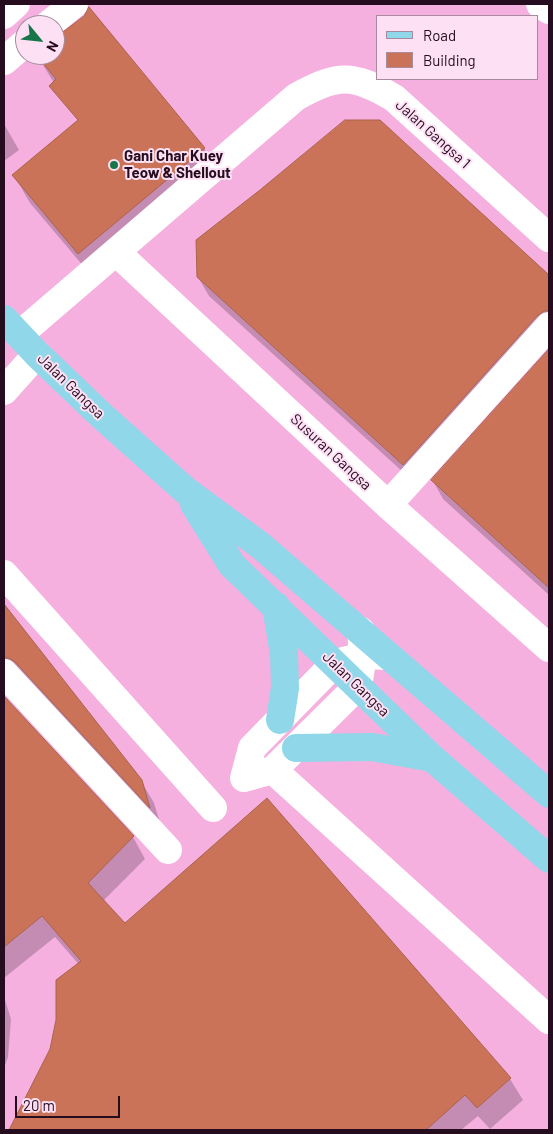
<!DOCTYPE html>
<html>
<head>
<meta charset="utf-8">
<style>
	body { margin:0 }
	#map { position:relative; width:553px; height:1134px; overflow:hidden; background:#f5b0e0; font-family:Barlow,sans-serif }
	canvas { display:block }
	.frame { position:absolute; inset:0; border:5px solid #250d1f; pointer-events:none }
	.legend { position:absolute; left:376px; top:15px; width:162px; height:65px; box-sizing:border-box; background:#fde0f3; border:1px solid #a78c9e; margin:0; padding:6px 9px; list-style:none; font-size:15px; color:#250d1f }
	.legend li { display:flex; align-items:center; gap:10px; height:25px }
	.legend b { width:25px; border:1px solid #a78c9e }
	.north { position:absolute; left:15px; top:15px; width:50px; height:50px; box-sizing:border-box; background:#fde0f3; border:1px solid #a78c9e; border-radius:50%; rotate:118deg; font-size:14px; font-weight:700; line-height:20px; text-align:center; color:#250d1f }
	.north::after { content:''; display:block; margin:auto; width:18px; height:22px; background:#17754a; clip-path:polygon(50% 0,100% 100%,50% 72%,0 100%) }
	.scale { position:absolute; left:15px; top:1096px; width:105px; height:22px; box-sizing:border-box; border:2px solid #250d1f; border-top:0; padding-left:6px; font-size:15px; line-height:18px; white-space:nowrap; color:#250d1f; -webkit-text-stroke:4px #fde0f3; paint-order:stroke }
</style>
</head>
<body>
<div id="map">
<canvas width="553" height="1134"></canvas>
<div class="frame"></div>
<ul class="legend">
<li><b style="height:6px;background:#8fd7e9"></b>Road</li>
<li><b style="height:14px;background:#ca7359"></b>Building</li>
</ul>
<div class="north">N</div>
<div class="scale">20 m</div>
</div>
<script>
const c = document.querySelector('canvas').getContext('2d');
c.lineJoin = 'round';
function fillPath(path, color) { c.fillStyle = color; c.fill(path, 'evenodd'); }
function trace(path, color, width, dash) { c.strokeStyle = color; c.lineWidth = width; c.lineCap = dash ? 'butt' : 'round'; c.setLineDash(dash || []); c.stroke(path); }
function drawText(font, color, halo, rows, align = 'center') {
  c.font = font + ' Barlow,sans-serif'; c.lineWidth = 4; c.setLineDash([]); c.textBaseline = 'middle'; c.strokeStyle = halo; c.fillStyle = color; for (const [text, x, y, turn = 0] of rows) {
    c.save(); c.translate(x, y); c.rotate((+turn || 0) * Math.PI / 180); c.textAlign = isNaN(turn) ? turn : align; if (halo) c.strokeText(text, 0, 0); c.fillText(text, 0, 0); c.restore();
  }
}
fillPath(new Path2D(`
	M 112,37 L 54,83 L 37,55 L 55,55 L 55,39 Z
	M 380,121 L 549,275 L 549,332 L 414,482 L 209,296 L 198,277 Z
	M 4,124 L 19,150 L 4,161 Z
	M 204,148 L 220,177 L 96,281 L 30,203 L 14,175 Z
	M 549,351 L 549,595 L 443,499 L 433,481 Z
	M 4,606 L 141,781 L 154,803 L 161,826 L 4,685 Z
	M 4,698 L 133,837 L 145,859 L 103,901 L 125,925 L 510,1079 L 523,1100 L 490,1129 L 478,1116 L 461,1130 L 11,1130 L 88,975 L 55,937 L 4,978 Z
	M 4,997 L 11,1019 L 8,1057 L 4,1068 Z`), '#0003');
const building = new Path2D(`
	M 89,7 L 205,148 L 78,254 L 12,175 L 78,120 L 49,86 L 56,79 L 36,55 L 55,55 L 55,38 L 84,16 Z
	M 345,120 L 380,120 L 549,275 L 549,311 L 544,311 L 537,316 L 403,465 L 197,277 L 196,240 L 260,190 Z
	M 549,349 L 549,588 L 431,480 Z
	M 4,604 L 142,780 L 150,808 L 15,662 L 9,658 L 4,658 Z
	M 4,696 L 134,836 L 88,883 L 125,923 L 267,798 L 511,1078 L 477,1108 L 465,1095 L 426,1130 L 9,1130 L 50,1049 L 56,1020 L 56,980 L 81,961 L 42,916 L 4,947 Z`);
fillPath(building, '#ca7359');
trace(building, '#aa624b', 1);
trace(new Path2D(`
	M 540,4 L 549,10
	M 4,15 L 16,4
	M 48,25 L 74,4
	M 4,61 L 25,43
	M 116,252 L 388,505 L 549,648
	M 19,335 L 296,97 C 338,74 352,73 394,98 L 549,238
	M 4,391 L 37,354
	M 388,505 L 549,326
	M 4,574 L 213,808
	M 361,631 L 363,656 L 358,686 L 273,770 L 244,778 L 252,748 L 335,663 L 363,656 L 365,655 L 388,656
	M 4,673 L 168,850
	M 273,770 L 549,1020`), '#fff', 28);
trace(new Path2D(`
	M 4,319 L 37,354 L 102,416 L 185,490 L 261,546 L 549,794
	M 194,504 L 232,565 L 432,758 L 549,859
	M 276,606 L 284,654 L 285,688 L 280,720
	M 296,748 L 372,747 L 432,758`), '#8fd7e9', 28);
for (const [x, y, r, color] of [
	[114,165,5,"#17754a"]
]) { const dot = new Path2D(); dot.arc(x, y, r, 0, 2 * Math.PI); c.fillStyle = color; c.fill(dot); trace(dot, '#fde0f3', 2); }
drawText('15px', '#250d1f', '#fde0f3', [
	["Jalan Gangsa 1",433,134,42],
	["Jalan Gangsa",71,386,44],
	["Susuran Gangsa",331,452,43],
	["Jalan Gangsa",356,684,44]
]);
drawText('bold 15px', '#250d1f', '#fde0f3', [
	["Gani Char Kuey",124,156],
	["Teow & Shellout",124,173]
], 'left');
</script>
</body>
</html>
